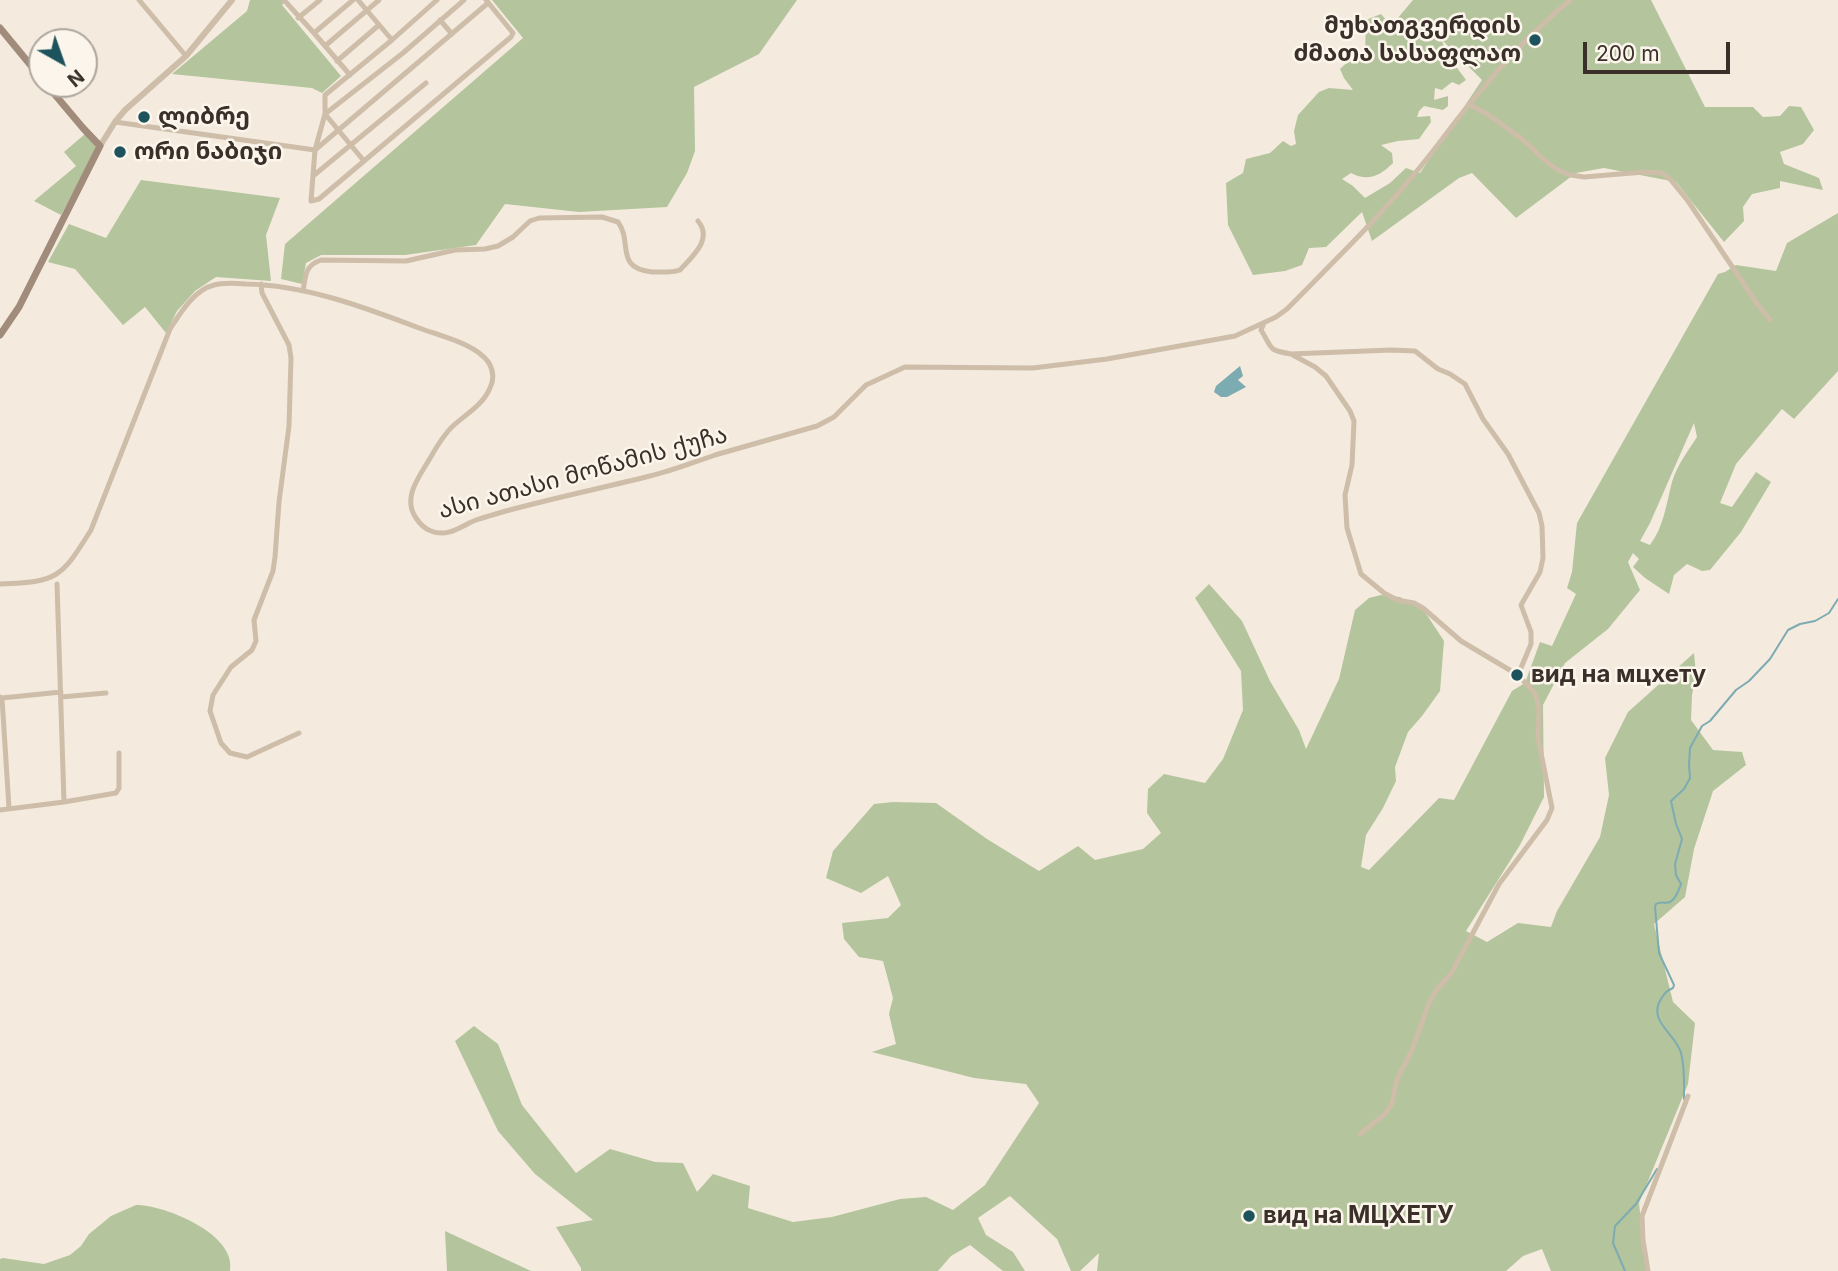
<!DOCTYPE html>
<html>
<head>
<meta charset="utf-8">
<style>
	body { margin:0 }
	#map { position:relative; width:1838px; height:1271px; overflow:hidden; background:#f4ebde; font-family:Inter,sans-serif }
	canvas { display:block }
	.north { position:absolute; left:28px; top:28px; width:70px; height:70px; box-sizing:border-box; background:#fbf5eb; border:2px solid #aea69d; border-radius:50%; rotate:140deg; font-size:19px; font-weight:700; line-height:28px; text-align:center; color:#3a3029 }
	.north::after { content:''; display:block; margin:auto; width:24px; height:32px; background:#1d535d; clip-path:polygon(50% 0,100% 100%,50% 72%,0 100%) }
	.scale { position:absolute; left:1583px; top:42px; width:147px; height:32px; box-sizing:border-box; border:4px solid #3a3029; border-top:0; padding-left:9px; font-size:21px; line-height:24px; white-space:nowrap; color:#3a3029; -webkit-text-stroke:5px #fbf5eb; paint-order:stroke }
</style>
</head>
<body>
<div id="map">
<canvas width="1838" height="1271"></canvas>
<div class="north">N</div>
<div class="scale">200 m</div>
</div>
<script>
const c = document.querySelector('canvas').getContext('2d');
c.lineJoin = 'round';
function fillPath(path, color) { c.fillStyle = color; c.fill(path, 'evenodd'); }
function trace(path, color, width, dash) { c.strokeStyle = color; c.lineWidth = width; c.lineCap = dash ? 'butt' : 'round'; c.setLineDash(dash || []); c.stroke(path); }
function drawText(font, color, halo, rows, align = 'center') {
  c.font = font + ' Inter,"Noto Sans Georgian",sans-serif'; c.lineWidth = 5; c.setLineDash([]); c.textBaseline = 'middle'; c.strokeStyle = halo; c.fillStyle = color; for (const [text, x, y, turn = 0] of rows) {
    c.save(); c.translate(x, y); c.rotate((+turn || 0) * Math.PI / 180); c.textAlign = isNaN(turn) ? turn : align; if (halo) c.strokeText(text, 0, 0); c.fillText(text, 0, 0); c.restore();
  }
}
fillPath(new Path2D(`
	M 250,0 L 287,0 L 282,5 L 341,76 L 322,93 L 312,88 L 172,74 L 247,11 Z
	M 492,0 L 797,0 L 759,54 L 694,87 L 695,151 L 687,173 L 667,207 L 579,212 L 505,204 L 476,245 L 405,255 L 321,255 L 306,263 L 302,284 L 281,279 L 285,244 L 523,38 Z
	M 1413,0 L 1651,0 L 1705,107 L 1753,107 L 1763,117 L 1780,116 L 1789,106 L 1801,107 L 1814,130 L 1803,144 L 1780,152 L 1784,164 L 1819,178 L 1823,190 L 1780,181 L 1780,188 L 1752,194 L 1743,207 L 1744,221 L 1724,242 L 1676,182 L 1604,168 L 1576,173 L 1516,218 L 1472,173 L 1459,178 L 1372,241 L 1362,212 L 1326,247 L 1309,248 L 1302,265 L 1285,271 L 1253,275 L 1228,225 L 1226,183 L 1243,173 L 1246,159 L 1270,153 L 1283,141 L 1291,146 L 1296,144 L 1294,131 L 1298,115 L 1319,92 L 1329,88 L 1353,90 L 1344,78 L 1340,69 L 1351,59 L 1365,56 L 1366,20 L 1381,14 L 1391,26 ZM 1442,40 L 1482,80 L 1420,173 L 1406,168 L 1390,183 L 1365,198 L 1353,186 L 1342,179 L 1351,173 C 1368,182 1380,176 1393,163 L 1392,153 L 1381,145 L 1398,141 L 1419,139 L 1431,122 L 1430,116 L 1417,117 L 1419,111 L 1424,106 L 1443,110 L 1448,106 L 1448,96 L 1434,100 L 1435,88 L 1442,90 L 1452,82 L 1459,85 L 1466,80 L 1446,53 Z
	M 85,134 L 96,146 L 95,151 L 61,215 L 34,201 L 76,166 L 64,152 Z
	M 141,180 L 280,198 L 266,235 L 271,281 L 216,277 L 195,291 L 177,311 L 166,333 L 145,307 L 123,325 L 75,269 L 48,262 L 69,224 L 106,238 Z
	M 1838,213 L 1838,371 L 1794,419 L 1782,409 L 1736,464 L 1720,503 L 1732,507 L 1756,472 L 1771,482 L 1741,532 L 1710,570 L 1702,571 L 1687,564 L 1674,575 L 1669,594 L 1645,578 L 1633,567 L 1639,559 L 1633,553 L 1628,562 L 1640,590 L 1608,629 L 1565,663 L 1543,705 L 1544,797 L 1520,845 L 1466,931 L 1487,942 L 1518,923 L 1551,927 L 1557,911 L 1600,837 L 1609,795 L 1605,758 L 1628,712 L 1694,653 L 1696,674 L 1692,695 L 1691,720 L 1713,750 L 1742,752 L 1746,765 L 1713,791 L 1694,849 L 1685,897 L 1654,924 L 1673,1002 L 1695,1023 L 1688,1084 L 1639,1203 L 1646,1271 L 1551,1271 L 1542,1249 L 1523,1256 L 1506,1271 L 1097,1271 L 1099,1253 L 1080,1271 L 1071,1271 L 1057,1239 L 1010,1196 L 978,1218 L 986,1235 L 1013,1252 L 1025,1271 L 1003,1271 L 970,1245 L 951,1256 L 938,1271 L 581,1271 L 581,1268 L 556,1227 L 593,1220 L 535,1174 L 498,1131 L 455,1041 L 474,1026 L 498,1044 L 522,1105 L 576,1173 L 610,1149 L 655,1162 L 683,1163 L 697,1192 L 713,1174 L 750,1186 L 748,1208 L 793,1222 L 832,1217 L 900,1199 L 926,1197 L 953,1210 L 985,1185 L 1039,1103 L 1026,1084 L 974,1078 L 872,1052 L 896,1044 L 889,1014 L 893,998 L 883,961 L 859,957 L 844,939 L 842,923 L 888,918 L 901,905 L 888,876 L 861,893 L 826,878 L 833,851 L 874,804 L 893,802 L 936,803 L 987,839 L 1039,871 L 1078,846 L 1095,860 L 1143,849 L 1161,833 L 1147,813 L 1148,789 L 1164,774 L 1205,783 L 1223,759 L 1243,710 L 1241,671 L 1195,598 L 1209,584 L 1242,621 L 1270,681 L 1299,730 L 1306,749 L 1339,679 L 1355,610 L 1369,598 L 1381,595 L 1400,597 L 1425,612 L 1444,641 L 1440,691 L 1422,716 L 1408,732 L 1395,767 L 1396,781 L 1383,808 L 1366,835 L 1361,867 L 1369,870 L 1439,798 L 1454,800 L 1512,691 L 1525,683 L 1540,642 L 1552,646 L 1576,594 L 1567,588 L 1572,572 L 1577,523 L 1718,274 L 1725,272 L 1736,265 L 1776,271 L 1787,243 ZM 1694,423 L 1697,437 C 1688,451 1677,465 1672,482 C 1666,505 1664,526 1650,545 L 1640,541 L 1650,523 Z
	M 136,1205 C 165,1205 237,1234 230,1271 L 0,1271 L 0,1259 L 3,1258 L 44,1264 L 70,1255 L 81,1246 L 89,1234 L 111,1216 Z
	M 445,1231 L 531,1271 L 447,1271 Z`), '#b4c49d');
fillPath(new Path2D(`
	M 1240,366 L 1243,376 L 1238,380 L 1246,387 L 1227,397 L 1221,397 L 1214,392 L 1216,386 Z`), '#7cabb2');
trace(new Path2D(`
	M 1684,1099 C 1684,1084 1685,1068 1681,1053 C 1676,1034 1647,1021 1661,999 C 1665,993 1666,991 1673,988 L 1674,985 L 1659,953 L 1655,907 L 1656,904 C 1661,901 1666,904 1670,902 C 1676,899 1679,889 1681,884 L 1676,875 L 1675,864 L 1682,839 L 1676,824 L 1671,801 L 1684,789 L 1690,778 L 1689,765 L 1690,748 L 1702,726 L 1710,721 L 1736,690 L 1749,681 L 1770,659 L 1788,630 L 1800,624 L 1815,621 L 1829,613 L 1838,599
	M 1625,1271 L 1613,1243 L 1615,1226 L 1636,1204 L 1657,1169`), '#7cabb2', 2);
trace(new Path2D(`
	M 139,0 L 186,56
	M 284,0 L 314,33 L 350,75
	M 464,0 L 403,53 L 325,114 L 315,150 L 311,201 L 319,199 L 511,37 L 513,33 L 486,0
	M 298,18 L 320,0
	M 440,20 L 452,34
	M 314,33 L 353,0
	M 392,40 L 437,0
	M 325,46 L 379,0
	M 337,61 L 379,25
	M 1469,104 L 1487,114 L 1521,138 L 1548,163 L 1560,171 L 1571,175 L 1584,177 L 1644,172 L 1662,173 L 1670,179 L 1688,201 L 1758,305 L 1770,320
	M 325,114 L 325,95 L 392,40 L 358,0
	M 325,114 L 364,161
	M 115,122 L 315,150 L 488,3
	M 313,176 L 426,83
	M 261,284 L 262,293 L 289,345 L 291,358 L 289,426 L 279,502 L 275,557 L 273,571 L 254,620 L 256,641 L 252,650 L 231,667 L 213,695 L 210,711 L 221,743 L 230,753 L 247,757 L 299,733
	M 303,291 C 306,276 304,266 321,260 L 406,261 L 455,250 L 485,249 L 498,246 L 513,237 L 530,221 L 539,218 L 602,217 L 618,222 C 633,242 614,268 652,272 C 661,272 672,273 680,270 C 693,256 713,239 698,221
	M 1264,323 L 1261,330 C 1273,349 1267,350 1291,354 L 1391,350 L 1415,351 L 1438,369 L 1450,374 L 1465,384 L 1483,419 L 1508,454 L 1539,513 L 1542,526 L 1543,558 L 1540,572 L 1521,605 L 1531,632 L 1531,644 L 1518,675
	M 1291,354 L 1315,367 L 1326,376 L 1350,411 L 1354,421 L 1352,465 L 1345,495 L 1347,528 L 1361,574 L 1384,593 L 1397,600 L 1414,603 L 1423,608 L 1461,641 L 1518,675 L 1533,691 L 1537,699 L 1539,711 L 1538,738 L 1552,808 L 1547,820 L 1499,884 L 1451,974 L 1437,989 L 1429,1003 L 1412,1050 L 1397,1079 L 1392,1104 L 1385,1114 L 1360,1134
	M 0,584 C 58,582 61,578 91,530 L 170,329 C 181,312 194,290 214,285 C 224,282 235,283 246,284 C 305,285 364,307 419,328 C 441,336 476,344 489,363 C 494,372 494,380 490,388 C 483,405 466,414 453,426 C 443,435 436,448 429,460 C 419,477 402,498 416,518 C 420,524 425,529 431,531 C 448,538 461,526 476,520 C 485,517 496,514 506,511 C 554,498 602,488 650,476 C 672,471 694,462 715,455 C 749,445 783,436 817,426 L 834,417 L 866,385 L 905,367 L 1033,368 L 1107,359 L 1235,336 L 1276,317 L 1287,309 C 1331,264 1377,220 1416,172 C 1439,145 1459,115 1483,88 C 1509,56 1538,27 1570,0
	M 57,584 L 64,802
	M 0,697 L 2,698 L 61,692
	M 61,697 L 106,693
	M 2,698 L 9,808
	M 0,810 L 64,802 L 116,793 L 119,788 L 119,753
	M 1648,1271 L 1643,1240 L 1642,1216 L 1688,1096`), '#cdbda9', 5);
trace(new Path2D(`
	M 100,146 L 115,122 L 125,110 L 186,56 L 232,0`), '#cdbda9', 6);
trace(new Path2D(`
	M 0,28 L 42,79
	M 0,335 L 19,307 L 100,146 L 83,128 L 46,84`), '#a18c7b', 7);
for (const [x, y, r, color] of [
	[1535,40,7,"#1d535d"],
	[144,117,7,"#1d535d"],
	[120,152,7,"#1d535d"],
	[1517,675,7,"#1d535d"],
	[1249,1216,7,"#1d535d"]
]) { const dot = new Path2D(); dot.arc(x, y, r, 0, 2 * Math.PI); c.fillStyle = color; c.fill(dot); trace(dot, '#fbf5eb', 2.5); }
drawText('bold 24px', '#3a3029', '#fbf5eb', [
	["მუხათგვერდის",1521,26,"right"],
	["ძმათა სასაფლაო",1521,54,"right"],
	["ლიბრე",158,117],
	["ორი ნაბიჯი",134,152],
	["вид на мцхету",1531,675],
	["вид на МЦХЕТУ",1263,1216]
], 'left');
drawText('24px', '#3a3029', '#fbf5eb', [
	["ასი ათასი მოწამის ქუჩა",583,473,-15]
]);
</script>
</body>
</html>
